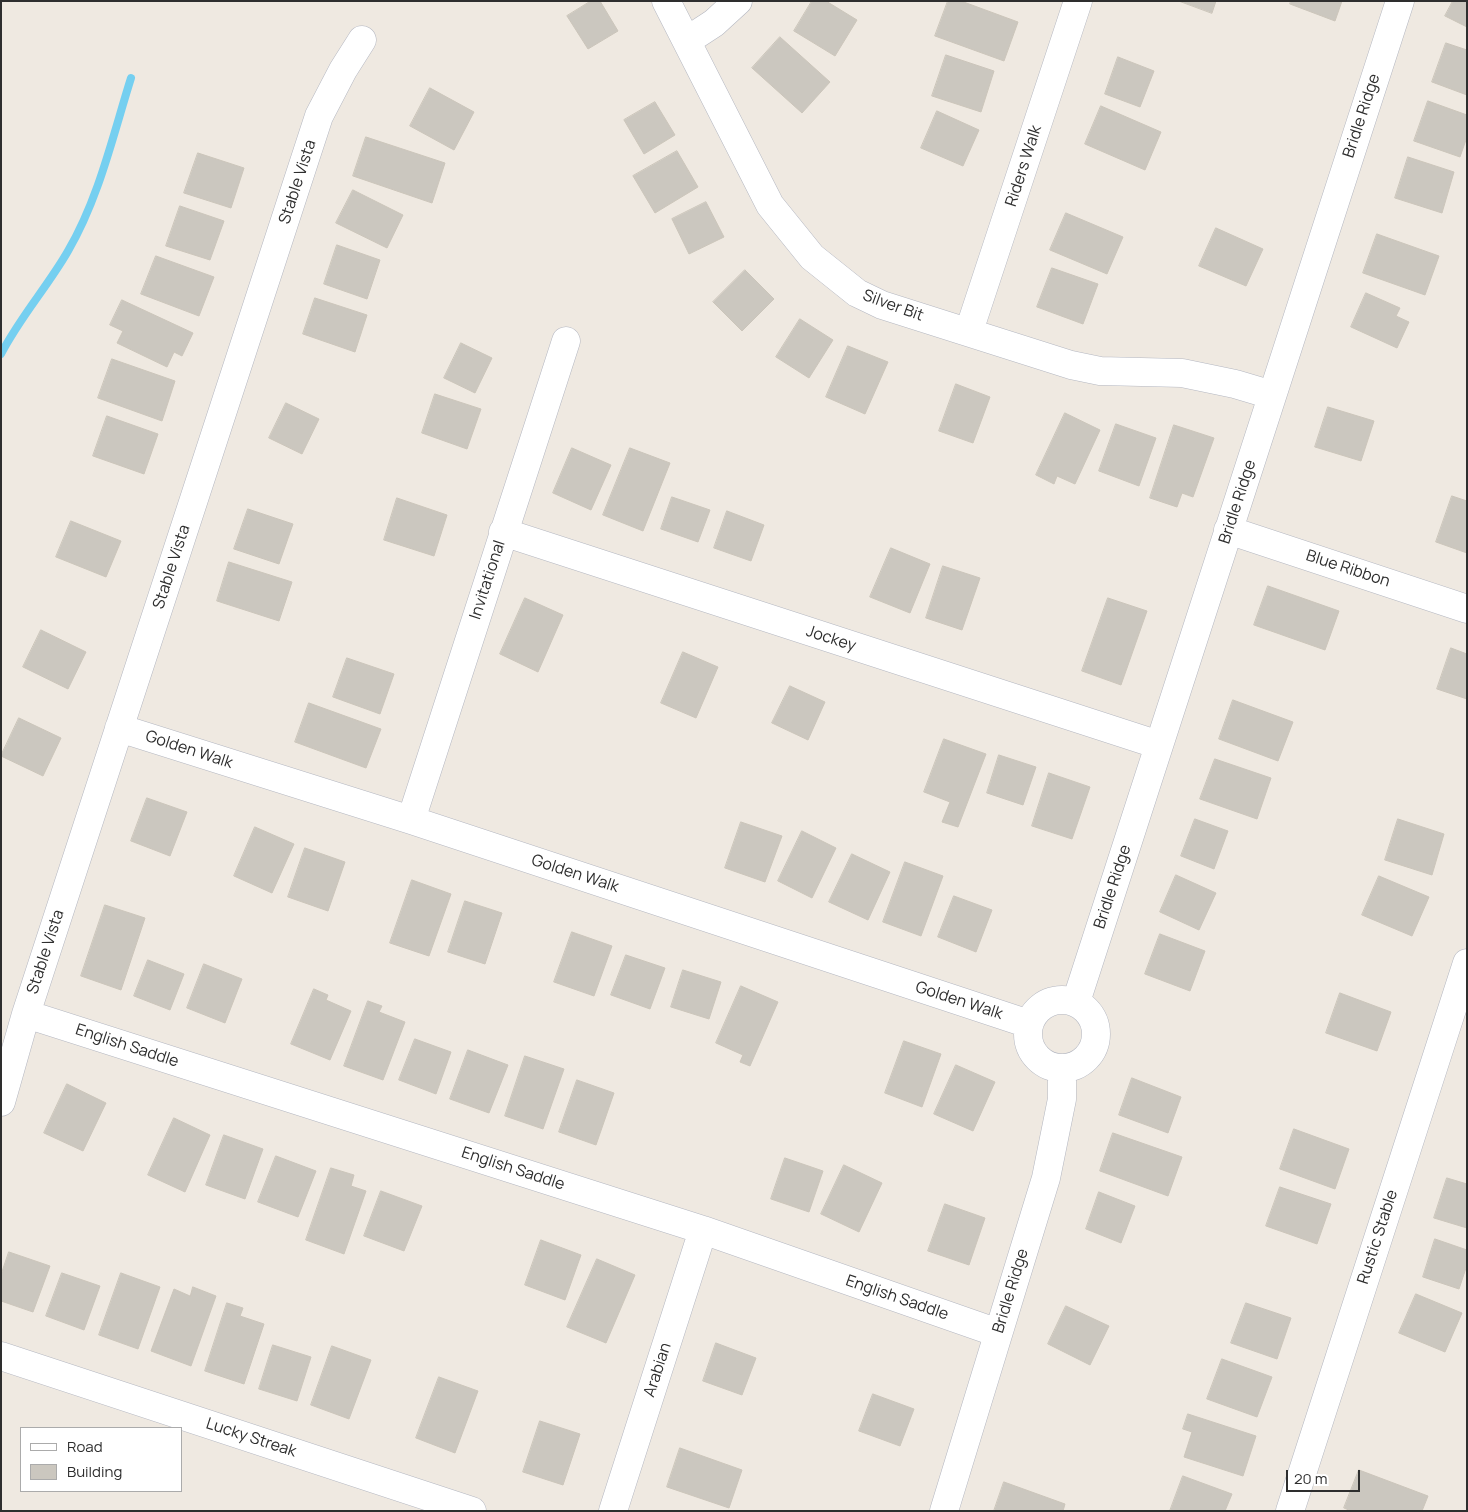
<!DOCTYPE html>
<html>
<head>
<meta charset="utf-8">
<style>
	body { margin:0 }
	#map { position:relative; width:1468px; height:1512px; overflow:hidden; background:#efe9e1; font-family:Manrope,sans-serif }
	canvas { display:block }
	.frame { position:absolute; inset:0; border:2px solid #2e2e2e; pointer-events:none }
	.legend { position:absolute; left:20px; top:1427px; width:162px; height:65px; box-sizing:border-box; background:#fff; border:1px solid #ababab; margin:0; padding:6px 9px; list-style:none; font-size:15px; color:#2e2e2e }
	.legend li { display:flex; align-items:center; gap:10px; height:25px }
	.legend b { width:25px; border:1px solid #ababab }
	.scale { position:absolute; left:1286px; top:1470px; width:74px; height:22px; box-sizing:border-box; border:2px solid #2e2e2e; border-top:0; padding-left:6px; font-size:15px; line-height:18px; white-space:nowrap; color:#2e2e2e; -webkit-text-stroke:4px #fff; paint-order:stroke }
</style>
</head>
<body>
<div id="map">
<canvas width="1468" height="1512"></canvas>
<div class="frame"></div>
<ul class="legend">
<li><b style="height:6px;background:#fff"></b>Road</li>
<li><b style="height:14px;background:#cbc7bf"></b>Building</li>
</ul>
<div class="scale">20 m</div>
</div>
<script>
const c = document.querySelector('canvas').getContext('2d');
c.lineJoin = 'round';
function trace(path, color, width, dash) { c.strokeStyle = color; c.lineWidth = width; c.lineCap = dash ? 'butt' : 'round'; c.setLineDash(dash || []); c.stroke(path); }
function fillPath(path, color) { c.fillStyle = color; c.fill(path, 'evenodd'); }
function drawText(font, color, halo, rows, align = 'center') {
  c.font = font + ' Manrope,sans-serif'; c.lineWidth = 4; c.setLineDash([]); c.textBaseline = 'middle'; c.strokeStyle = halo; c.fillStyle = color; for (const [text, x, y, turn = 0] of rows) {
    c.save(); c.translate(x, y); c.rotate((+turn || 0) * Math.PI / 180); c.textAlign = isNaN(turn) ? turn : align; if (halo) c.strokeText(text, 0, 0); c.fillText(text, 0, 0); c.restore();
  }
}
trace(new Path2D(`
	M 1,354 C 20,317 48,286 68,251 C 99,198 113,135 131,78`), '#75cff0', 8);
const building = new Path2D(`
	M 591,1 L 600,1 L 618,31 L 588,49 L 567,16 Z
	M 812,1 L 826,1 L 857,20 L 835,56 L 794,31 Z
	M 948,1 L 961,1 L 1018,22 L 1004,61 L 935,36 Z
	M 1179,1 L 1216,1 L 1212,13 Z
	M 1291,1 L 1342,1 L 1335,21 L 1290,4 Z
	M 1453,1 L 1467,1 L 1467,27 L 1445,16 Z
	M 780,37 L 830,82 L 802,113 L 752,68 Z
	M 1446,43 L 1467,50 L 1467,95 L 1432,82 Z
	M 946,55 L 994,71 L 981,112 L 932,96 Z
	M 1118,57 L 1154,71 L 1140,107 L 1105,94 Z
	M 430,88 L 474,112 L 454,150 L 410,126 Z
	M 1428,101 L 1467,115 L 1467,137 L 1460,157 L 1414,141 Z
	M 655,102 L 675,135 L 644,154 L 624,120 Z
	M 1101,106 L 1161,132 L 1145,170 L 1085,144 Z
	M 937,111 L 979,130 L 963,166 L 921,148 Z
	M 366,137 L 445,163 L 432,203 L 353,176 Z
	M 677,151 L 698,187 L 655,213 L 633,176 Z
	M 198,153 L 244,168 L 231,208 L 184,193 Z
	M 1408,157 L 1454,172 L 1442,213 L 1395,198 Z
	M 353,190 L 403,215 L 387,248 L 336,223 Z
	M 706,202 L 724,237 L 689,254 L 672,219 Z
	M 180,206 L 224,221 L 210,260 L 166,246 Z
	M 1066,213 L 1123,237 L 1107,274 L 1050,250 Z
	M 1216,228 L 1263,249 L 1246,286 L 1199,266 Z
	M 1377,234 L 1439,256 L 1425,295 L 1363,273 Z
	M 337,245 L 380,260 L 367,299 L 324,284 Z
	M 156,256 L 214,277 L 199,316 L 141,294 Z
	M 1052,268 L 1098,284 L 1083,324 L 1037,307 Z
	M 745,270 L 774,299 L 742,331 L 713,302 Z
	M 1366,293 L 1400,308 L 1396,316 L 1409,322 L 1397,348 L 1351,327 Z
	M 315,298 L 367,315 L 355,352 L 303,334 Z
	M 122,300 L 193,333 L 182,356 L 174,352 L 167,367 L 117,343 L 123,331 L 110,325 Z
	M 800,319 L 833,340 L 809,378 L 776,357 Z
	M 461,343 L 492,358 L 475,393 L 444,378 Z
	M 848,346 L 888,362 L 865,414 L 826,397 Z
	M 112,359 L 175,381 L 162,421 L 98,398 Z
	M 956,384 L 990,397 L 973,443 L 939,431 Z
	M 435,394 L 481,409 L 467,449 L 422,433 Z
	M 286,403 L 319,419 L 302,454 L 269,438 Z
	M 1328,407 L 1374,421 L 1361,461 L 1315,447 Z
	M 1065,413 L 1100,430 L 1075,484 L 1057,476 L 1054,484 L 1036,475 Z
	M 107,416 L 158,434 L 144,474 L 93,456 Z
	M 1116,424 L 1156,438 L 1139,486 L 1099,471 Z
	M 1174,425 L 1214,438 L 1193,497 L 1182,493 L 1177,507 L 1150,498 Z
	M 572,448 L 611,465 L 591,510 L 553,493 Z
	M 630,448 L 670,463 L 643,531 L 603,515 Z
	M 1452,496 L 1467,501 L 1467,553 L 1436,542 Z
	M 672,497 L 710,510 L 698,542 L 661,529 Z
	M 397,498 L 447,515 L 434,556 L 384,540 Z
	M 248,509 L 293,524 L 279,564 L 234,549 Z
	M 727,511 L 764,525 L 751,561 L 714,548 Z
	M 71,521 L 121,541 L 106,577 L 56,557 Z
	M 891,548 L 930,564 L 910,613 L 870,597 Z
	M 229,562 L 292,582 L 279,621 L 217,601 Z
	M 943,566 L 980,578 L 962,630 L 926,618 Z
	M 1268,586 L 1339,611 L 1325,650 L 1254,625 Z
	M 525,598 L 563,615 L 538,672 L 500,654 Z
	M 1108,598 L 1147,611 L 1121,685 L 1082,671 Z
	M 41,630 L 86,652 L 68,689 L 23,667 Z
	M 1451,648 L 1467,654 L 1467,699 L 1437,689 Z
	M 683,652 L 718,667 L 696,718 L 661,703 Z
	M 347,658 L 394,674 L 380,714 L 333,697 Z
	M 790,686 L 825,702 L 808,740 L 772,723 Z
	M 1233,700 L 1293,722 L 1278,761 L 1219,739 Z
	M 309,703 L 381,729 L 366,768 L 295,742 Z
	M 19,718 L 61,738 L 43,776 L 1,756 Z
	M 944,739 L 986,754 L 958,827 L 942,822 L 950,802 L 924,792 Z
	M 999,755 L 1036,767 L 1023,805 L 987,793 Z
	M 1215,759 L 1271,778 L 1257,819 L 1200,799 Z
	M 1049,773 L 1090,787 L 1072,839 L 1032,826 Z
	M 147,798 L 187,812 L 170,856 L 131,841 Z
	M 1195,819 L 1228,831 L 1214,869 L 1181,856 Z
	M 1398,819 L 1444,834 L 1432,875 L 1385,860 Z
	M 741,822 L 782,836 L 765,882 L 725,868 Z
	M 255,827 L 294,844 L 272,893 L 234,876 Z
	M 802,831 L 836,848 L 812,898 L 778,881 Z
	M 305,848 L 345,862 L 328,911 L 288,897 Z
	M 852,854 L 890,872 L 868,920 L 829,902 Z
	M 905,862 L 943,876 L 921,936 L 883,922 Z
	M 1176,875 L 1216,893 L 1199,930 L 1160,912 Z
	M 1379,876 L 1429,897 L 1412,936 L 1362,915 Z
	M 412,880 L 451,894 L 429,956 L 390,943 Z
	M 954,896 L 992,910 L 976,952 L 938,937 Z
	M 465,901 L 502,913 L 485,964 L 448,952 Z
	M 105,905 L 145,918 L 121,990 L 81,976 Z
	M 572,932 L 612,946 L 594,996 L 554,982 Z
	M 1160,934 L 1205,951 L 1190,991 L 1145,974 Z
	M 626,955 L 665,968 L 650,1009 L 611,995 Z
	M 148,960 L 184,974 L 170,1010 L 134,996 Z
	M 204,964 L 242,979 L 225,1023 L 187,1008 Z
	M 683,970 L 721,982 L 709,1019 L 671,1007 Z
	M 741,986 L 778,1002 L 750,1066 L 740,1062 L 743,1055 L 716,1043 Z
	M 314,989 L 328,995 L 326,1000 L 351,1011 L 330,1060 L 291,1044 Z
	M 1340,993 L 1391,1012 L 1377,1051 L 1326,1033 Z
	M 368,1001 L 382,1006 L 379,1012 L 405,1022 L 383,1080 L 344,1066 Z
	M 415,1039 L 451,1052 L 436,1094 L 399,1080 Z
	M 904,1041 L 941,1054 L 922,1107 L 885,1093 Z
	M 468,1050 L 508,1065 L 489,1113 L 450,1099 Z
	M 525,1056 L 564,1069 L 543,1129 L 505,1116 Z
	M 956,1065 L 995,1082 L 973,1131 L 934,1114 Z
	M 1132,1078 L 1181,1097 L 1168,1133 L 1119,1115 Z
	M 577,1080 L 614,1093 L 596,1145 L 559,1132 Z
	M 67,1084 L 106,1103 L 83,1151 L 44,1133 Z
	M 174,1118 L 210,1135 L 185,1192 L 148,1175 Z
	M 1294,1129 L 1349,1149 L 1335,1189 L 1280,1169 Z
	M 1113,1133 L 1182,1157 L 1168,1196 L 1100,1171 Z
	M 224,1135 L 263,1149 L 245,1199 L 206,1185 Z
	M 276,1156 L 316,1171 L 298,1217 L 258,1202 Z
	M 785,1158 L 823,1171 L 809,1212 L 771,1199 Z
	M 844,1165 L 882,1183 L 859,1232 L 821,1214 Z
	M 331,1168 L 354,1175 L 351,1186 L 366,1191 L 344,1254 L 306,1240 Z
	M 1447,1178 L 1467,1184 L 1467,1228 L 1434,1218 Z
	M 1280,1187 L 1331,1204 L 1317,1244 L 1266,1226 Z
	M 381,1191 L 422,1206 L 404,1251 L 364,1236 Z
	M 1099,1192 L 1135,1206 L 1121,1243 L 1086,1229 Z
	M 945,1204 L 985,1218 L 969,1265 L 928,1251 Z
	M 1435,1239 L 1467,1250 L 1467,1265 L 1459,1289 L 1423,1277 Z
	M 541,1240 L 581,1255 L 565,1300 L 525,1285 Z
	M 9,1252 L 50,1266 L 33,1312 L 1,1301 L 1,1275 Z
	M 597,1259 L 635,1275 L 606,1343 L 567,1327 Z
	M 62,1273 L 100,1286 L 84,1330 L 46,1316 Z
	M 121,1273 L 160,1287 L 138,1349 L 99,1335 Z
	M 193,1287 L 216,1296 L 191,1366 L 151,1351 L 174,1289 L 190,1296 Z
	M 1416,1294 L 1462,1313 L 1445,1352 L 1399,1333 Z
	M 227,1303 L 243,1308 L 240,1316 L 264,1324 L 244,1384 L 205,1371 Z
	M 1246,1303 L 1291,1318 L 1277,1359 L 1231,1343 Z
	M 1066,1306 L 1109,1326 L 1090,1365 L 1048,1344 Z
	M 716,1343 L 756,1358 L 742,1395 L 703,1381 Z
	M 273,1345 L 311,1357 L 297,1401 L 259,1389 Z
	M 332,1346 L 371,1360 L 349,1419 L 311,1405 Z
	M 1222,1359 L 1272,1377 L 1257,1417 L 1207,1399 Z
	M 439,1377 L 478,1391 L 455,1453 L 416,1438 Z
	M 873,1394 L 914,1409 L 900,1446 L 859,1431 Z
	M 1188,1414 L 1256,1436 L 1243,1476 L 1184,1457 L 1192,1432 L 1183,1429 Z
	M 540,1421 L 580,1434 L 563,1485 L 523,1472 Z
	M 680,1448 L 742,1470 L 729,1508 L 667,1487 Z
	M 1359,1470 L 1428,1496 L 1422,1511 L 1351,1511 L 1344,1508 Z
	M 1183,1476 L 1232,1494 L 1225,1511 L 1170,1511 Z
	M 1004,1482 L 1065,1504 L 1063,1511 L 994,1511 Z`);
fillPath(building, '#cbc7bf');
trace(building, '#cbc5ba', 1);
const minor = new Path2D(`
	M 666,1 L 770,205 L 812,257 L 857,293 L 882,305 L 1071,365 L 1100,371 L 1182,373 L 1235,384 L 1272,395
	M 688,40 L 714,23 L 738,1
	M 969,331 L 1078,1
	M 1228,530 L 1467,609
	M 503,532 L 1159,745
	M 119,728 L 411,820 L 1029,1024
	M 411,820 L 566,341
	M1028 1034a34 34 0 1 1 68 0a34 34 0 1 1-68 0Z
	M 1076,1002 L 1400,1
	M 26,1014 L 703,1230 L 998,1333
	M 1,1102 L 26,1014 L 319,116 L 343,70 L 362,40
	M 1,1356 L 472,1511
	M 613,1511 L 703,1230
	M 944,1511 L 1046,1178 L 1062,1099 L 1062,1068
	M 1290,1511 L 1467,963`);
trace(minor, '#b4b7c1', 29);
trace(minor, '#fff', 28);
drawText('16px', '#2e2e2e', '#fff', [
	["Bridle Ridge",1362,116,-72],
	["Riders Walk",1024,166,-72],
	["Stable Vista",298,182,-72],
	["Silver Bit",893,306,20],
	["Bridle Ridge",1238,502,-72],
	["Stable Vista",172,567,-72],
	["Blue Ribbon",1348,569,18],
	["Invitational",488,580,-72],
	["Jockey",831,639,18],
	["Golden Walk",189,750,18],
	["Golden Walk",575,874,18],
	["Bridle Ridge",1113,887,-72],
	["Stable Vista",46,952,-72],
	["Golden Walk",959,1001,18],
	["English Saddle",127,1046,18],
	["English Saddle",513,1169,18],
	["Rustic Stable",1378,1237,-72],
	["Bridle Ridge",1011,1291,-73],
	["English Saddle",897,1298,19],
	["Arabian",658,1370,-72],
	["Lucky Streak",251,1438,18]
]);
</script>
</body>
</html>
